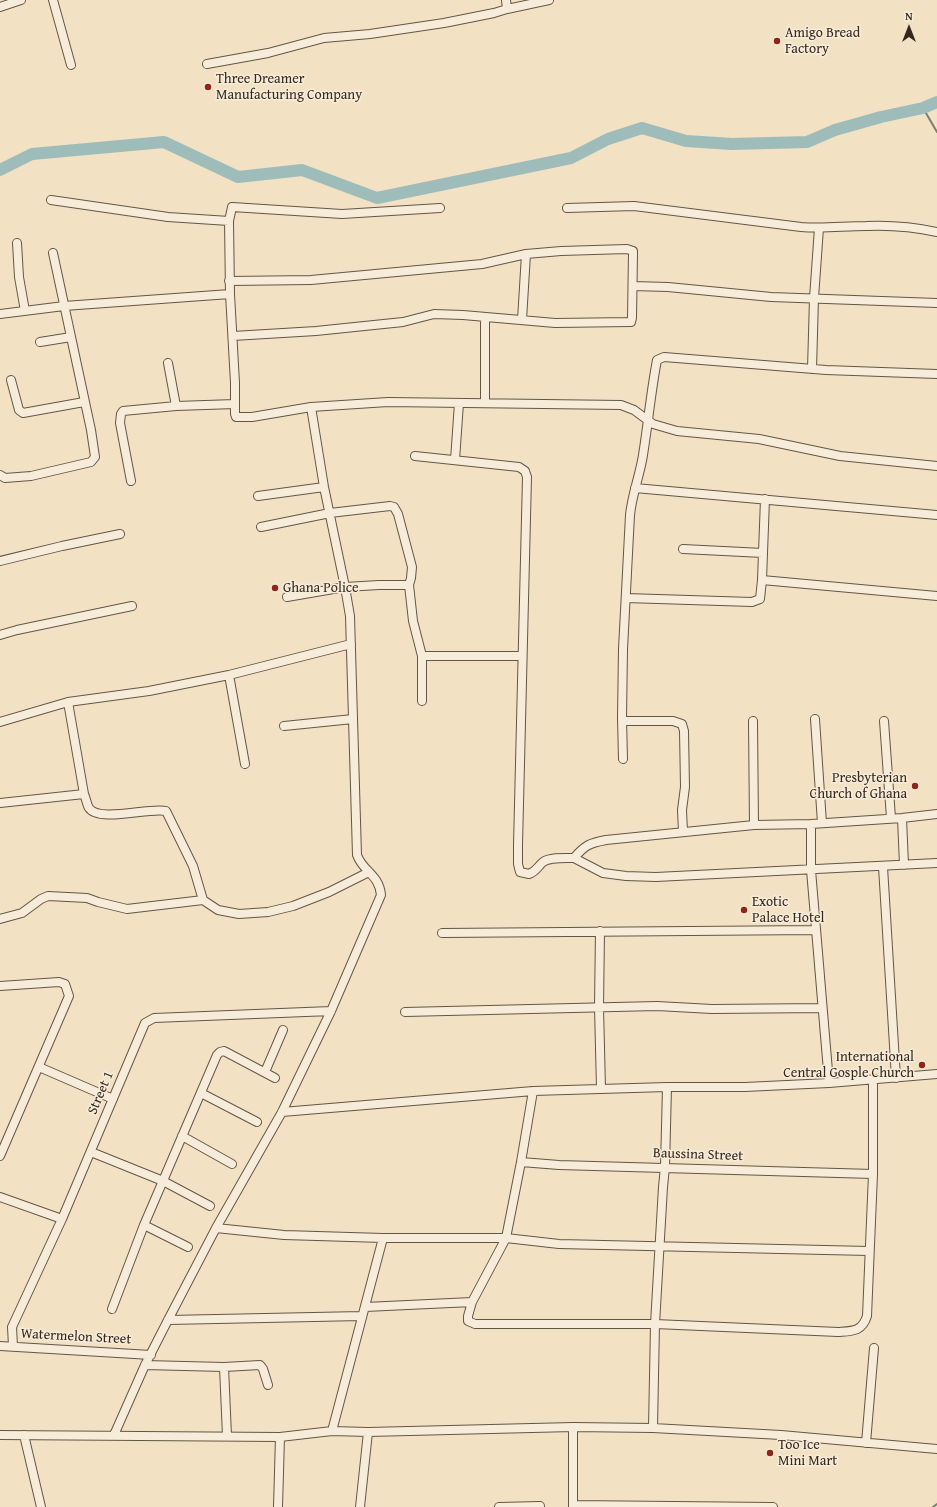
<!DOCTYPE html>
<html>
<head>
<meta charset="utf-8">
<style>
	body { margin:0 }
	#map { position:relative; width:937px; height:1507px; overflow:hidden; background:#f3e1c4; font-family:"Gentium Book Plus",serif }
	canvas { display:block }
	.north { position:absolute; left:889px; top:8px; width:40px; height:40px; -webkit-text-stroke:3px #f7ecd9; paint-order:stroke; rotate:0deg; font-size:11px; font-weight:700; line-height:16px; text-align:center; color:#35271b }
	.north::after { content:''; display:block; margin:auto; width:14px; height:18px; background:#35271b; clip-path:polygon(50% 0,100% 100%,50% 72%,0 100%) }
</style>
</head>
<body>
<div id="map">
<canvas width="937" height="1507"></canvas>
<div class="north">N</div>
</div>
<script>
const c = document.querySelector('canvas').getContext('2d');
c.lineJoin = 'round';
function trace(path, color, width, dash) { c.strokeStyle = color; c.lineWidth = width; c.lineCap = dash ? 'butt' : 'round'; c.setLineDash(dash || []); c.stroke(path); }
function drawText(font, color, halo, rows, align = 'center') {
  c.font = font + ' "Gentium Book Plus",serif'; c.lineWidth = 3; c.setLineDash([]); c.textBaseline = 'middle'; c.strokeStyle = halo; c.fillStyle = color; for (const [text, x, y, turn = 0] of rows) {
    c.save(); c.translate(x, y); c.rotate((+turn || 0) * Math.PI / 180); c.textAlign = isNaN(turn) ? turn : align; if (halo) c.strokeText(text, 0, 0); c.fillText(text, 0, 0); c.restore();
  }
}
trace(new Path2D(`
	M 923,108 L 937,132
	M 933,1507 L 937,1504`), '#73807a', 2);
trace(new Path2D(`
	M 0,170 L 32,154 L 164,142 L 238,177 L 302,170 L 377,198 L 571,158 L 608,139 L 642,128 L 686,141 L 732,144 L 807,142 L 835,130 L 881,117 L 923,108 L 937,102`), '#9dbcba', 12);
const street = new Path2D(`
	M 53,0 L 71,65
	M 0,7 L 21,0
	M 507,9 L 549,0
	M 207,64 L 268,53 L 324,38 L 370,34 L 444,23 L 494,13 L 507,9 L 506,0
	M 51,200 L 168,217 L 229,221
	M 440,208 L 342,214 L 232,207 L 229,221 L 230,294 L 235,383 L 235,414 L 236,417 L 252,417 L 311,407 L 388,402 L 621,405 L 634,410 L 653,424 L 677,431 L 759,439 L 840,456 L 937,466
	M 567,208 L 634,206 L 801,227 C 823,229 844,226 866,226 C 890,225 914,227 937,232
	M 17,243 L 19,277 L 25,311
	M 229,281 L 311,280 L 482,264 L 526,254 L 561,251 L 627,249 L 633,251 L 633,253 L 632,318 L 631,322 L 555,323 L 463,315 L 434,314 L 403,322 L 316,331 L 233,336
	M 633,286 L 668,287 L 771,297 L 937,303
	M 0,314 L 64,306 L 230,294
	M 522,320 L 526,254
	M 40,342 L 71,337
	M 168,363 L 176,406
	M 812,369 L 814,298 L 819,228
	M 11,380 L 19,410 L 23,413 L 84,402
	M 485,403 L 485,317
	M 415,456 L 519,467 L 525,471 L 527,477 L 518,845 L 518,864 L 520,872 L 529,874 C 537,871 537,867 543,862 C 550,857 565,858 574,858 C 585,845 590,843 606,840 L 754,825 L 811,824 L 902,818 L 937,814
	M 455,460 L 459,403
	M 0,475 L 5,478 L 31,476 L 91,462 L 95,457 L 91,430 L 53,253
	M 131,481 L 120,423 L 121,414 L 123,411 L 176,406 L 235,404
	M 635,488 L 937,515
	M 258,496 L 324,487
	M 261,527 L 330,513 L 390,506 L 394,507 L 398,514 L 412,567 L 411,578 L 409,585 L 413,621 L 422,656 L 422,701
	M 683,549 L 763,553
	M 0,561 L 62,546 L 120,534
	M 762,580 L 937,596
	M 287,597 L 345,587 L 379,585 L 409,585
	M 626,598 L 752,602 L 760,599 L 762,580 L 765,499
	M 0,635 L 17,630 L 132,606
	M 422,656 L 522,656
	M 229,675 L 245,764
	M 68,702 L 84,794 C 86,798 87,805 89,808 C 99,823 150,807 166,811 L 193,866 L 203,900
	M 815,719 L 822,823
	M 623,721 L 673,721 L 682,724 L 684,731 L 685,787 L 682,810 L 683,832
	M 753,721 L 754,825
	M 884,721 L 891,818
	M 0,722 L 68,702 L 149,691 L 229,675 L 351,644
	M 284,726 L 353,719
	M 623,759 L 622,718 L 623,649 L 630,515 C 632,494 640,475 643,455 C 648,424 651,391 657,360 L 664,357 L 826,370 L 937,374
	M 0,803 L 84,794
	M 902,818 L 904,865
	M 811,824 L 811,870 L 829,1083
	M 574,858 L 603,873 L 626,876 L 656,877 L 937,863
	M 883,867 L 896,1078
	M 0,919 L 22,913 L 41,899 L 48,896 L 87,898 L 98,902 L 127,909 L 203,900 L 218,910 L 239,914 L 268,912 L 293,906 L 329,892 L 369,872
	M 600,931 L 599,1007 L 601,1089
	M 442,933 L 815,930
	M 0,986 L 59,982 L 65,984 L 69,996 L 0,1156
	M 405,1012 L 657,1006 L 712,1009 L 822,1008
	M 39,1067 L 113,1099
	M 265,1072 L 283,1030
	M 533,1091 L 521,1162 L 506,1238 L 472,1302 L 468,1316 L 468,1321 L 475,1324 L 655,1324 L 838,1332 C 852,1331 862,1332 867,1316 L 873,1174 L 873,1080
	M 201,1093 L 257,1122
	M 282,1112 L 533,1091 L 667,1087 L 745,1087 L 829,1083 L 937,1074
	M 182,1136 L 232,1164
	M 91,1152 L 163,1181 L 210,1206
	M 521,1162 L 559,1165 L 873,1174
	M 0,1197 L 62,1219
	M 144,1225 L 188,1247
	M 216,1228 L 284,1235 L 383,1238 L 506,1238 L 559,1244 L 869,1251
	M 365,1307 L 472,1302
	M 112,1309 L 144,1225 L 217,1055 L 220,1052 L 224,1051 L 275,1078
	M 168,1320 L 362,1316
	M 0,1346 L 151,1355
	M 13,1346 L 12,1327 L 62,1219 L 145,1023 L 154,1018 L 331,1011
	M 145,1365 L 224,1367
	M 653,1428 L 655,1324 L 663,1187 L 665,1167 L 667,1087
	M 332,1431 L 383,1238
	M 0,1435 L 280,1437 L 332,1431 L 368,1432 L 573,1427 L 653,1428 L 781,1435 L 937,1449
	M 24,1435 L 41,1507
	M 114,1435 L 145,1365 L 168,1320 L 216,1228 L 282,1112 L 331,1011 L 381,895 C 379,874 363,872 357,855 L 350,616 L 345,587 L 324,487 L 311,407
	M 227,1436 L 224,1367 L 260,1365 L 263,1369 L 268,1385
	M 866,1443 L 874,1348
	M 573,1505 L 773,1507
	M 278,1507 L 280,1437
	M 360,1507 L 368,1432
	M 499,1507 L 540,1506
	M 573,1507 L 573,1427`);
trace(street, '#645645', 10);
trace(street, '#f7ecd9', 8);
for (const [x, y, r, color] of [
	[777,41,4,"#8f2418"],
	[208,87,4,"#8f2418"],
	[275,588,4,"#8f2418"],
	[915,786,4,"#8f2418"],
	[744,910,4,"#8f2418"],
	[922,1065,4,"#8f2418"],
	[770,1453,4,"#8f2418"]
]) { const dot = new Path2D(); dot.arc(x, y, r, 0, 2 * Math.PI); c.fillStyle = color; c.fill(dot); trace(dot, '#f7ecd9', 1.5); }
drawText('14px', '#35271b', '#f7ecd9', [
	["Amigo Bread",785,33],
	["Factory",785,49],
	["Three Dreamer",216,79],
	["Manufacturing Company",216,95],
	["Ghana Police",283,588],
	["Presbyterian",907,778,"right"],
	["Church of Ghana",907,794,"right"],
	["Exotic",752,902],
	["Palace Hotel",752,918],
	["International",914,1057,"right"],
	["Central Gosple Church",914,1073,"right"],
	["Too Ice",778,1445],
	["Mini Mart",778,1461]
], 'left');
drawText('14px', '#35271b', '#f7ecd9', [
	["Street 1",101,1093,-67],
	["Baussina Street",698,1155,2],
	["Watermelon Street",76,1337,3]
]);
</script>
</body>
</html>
